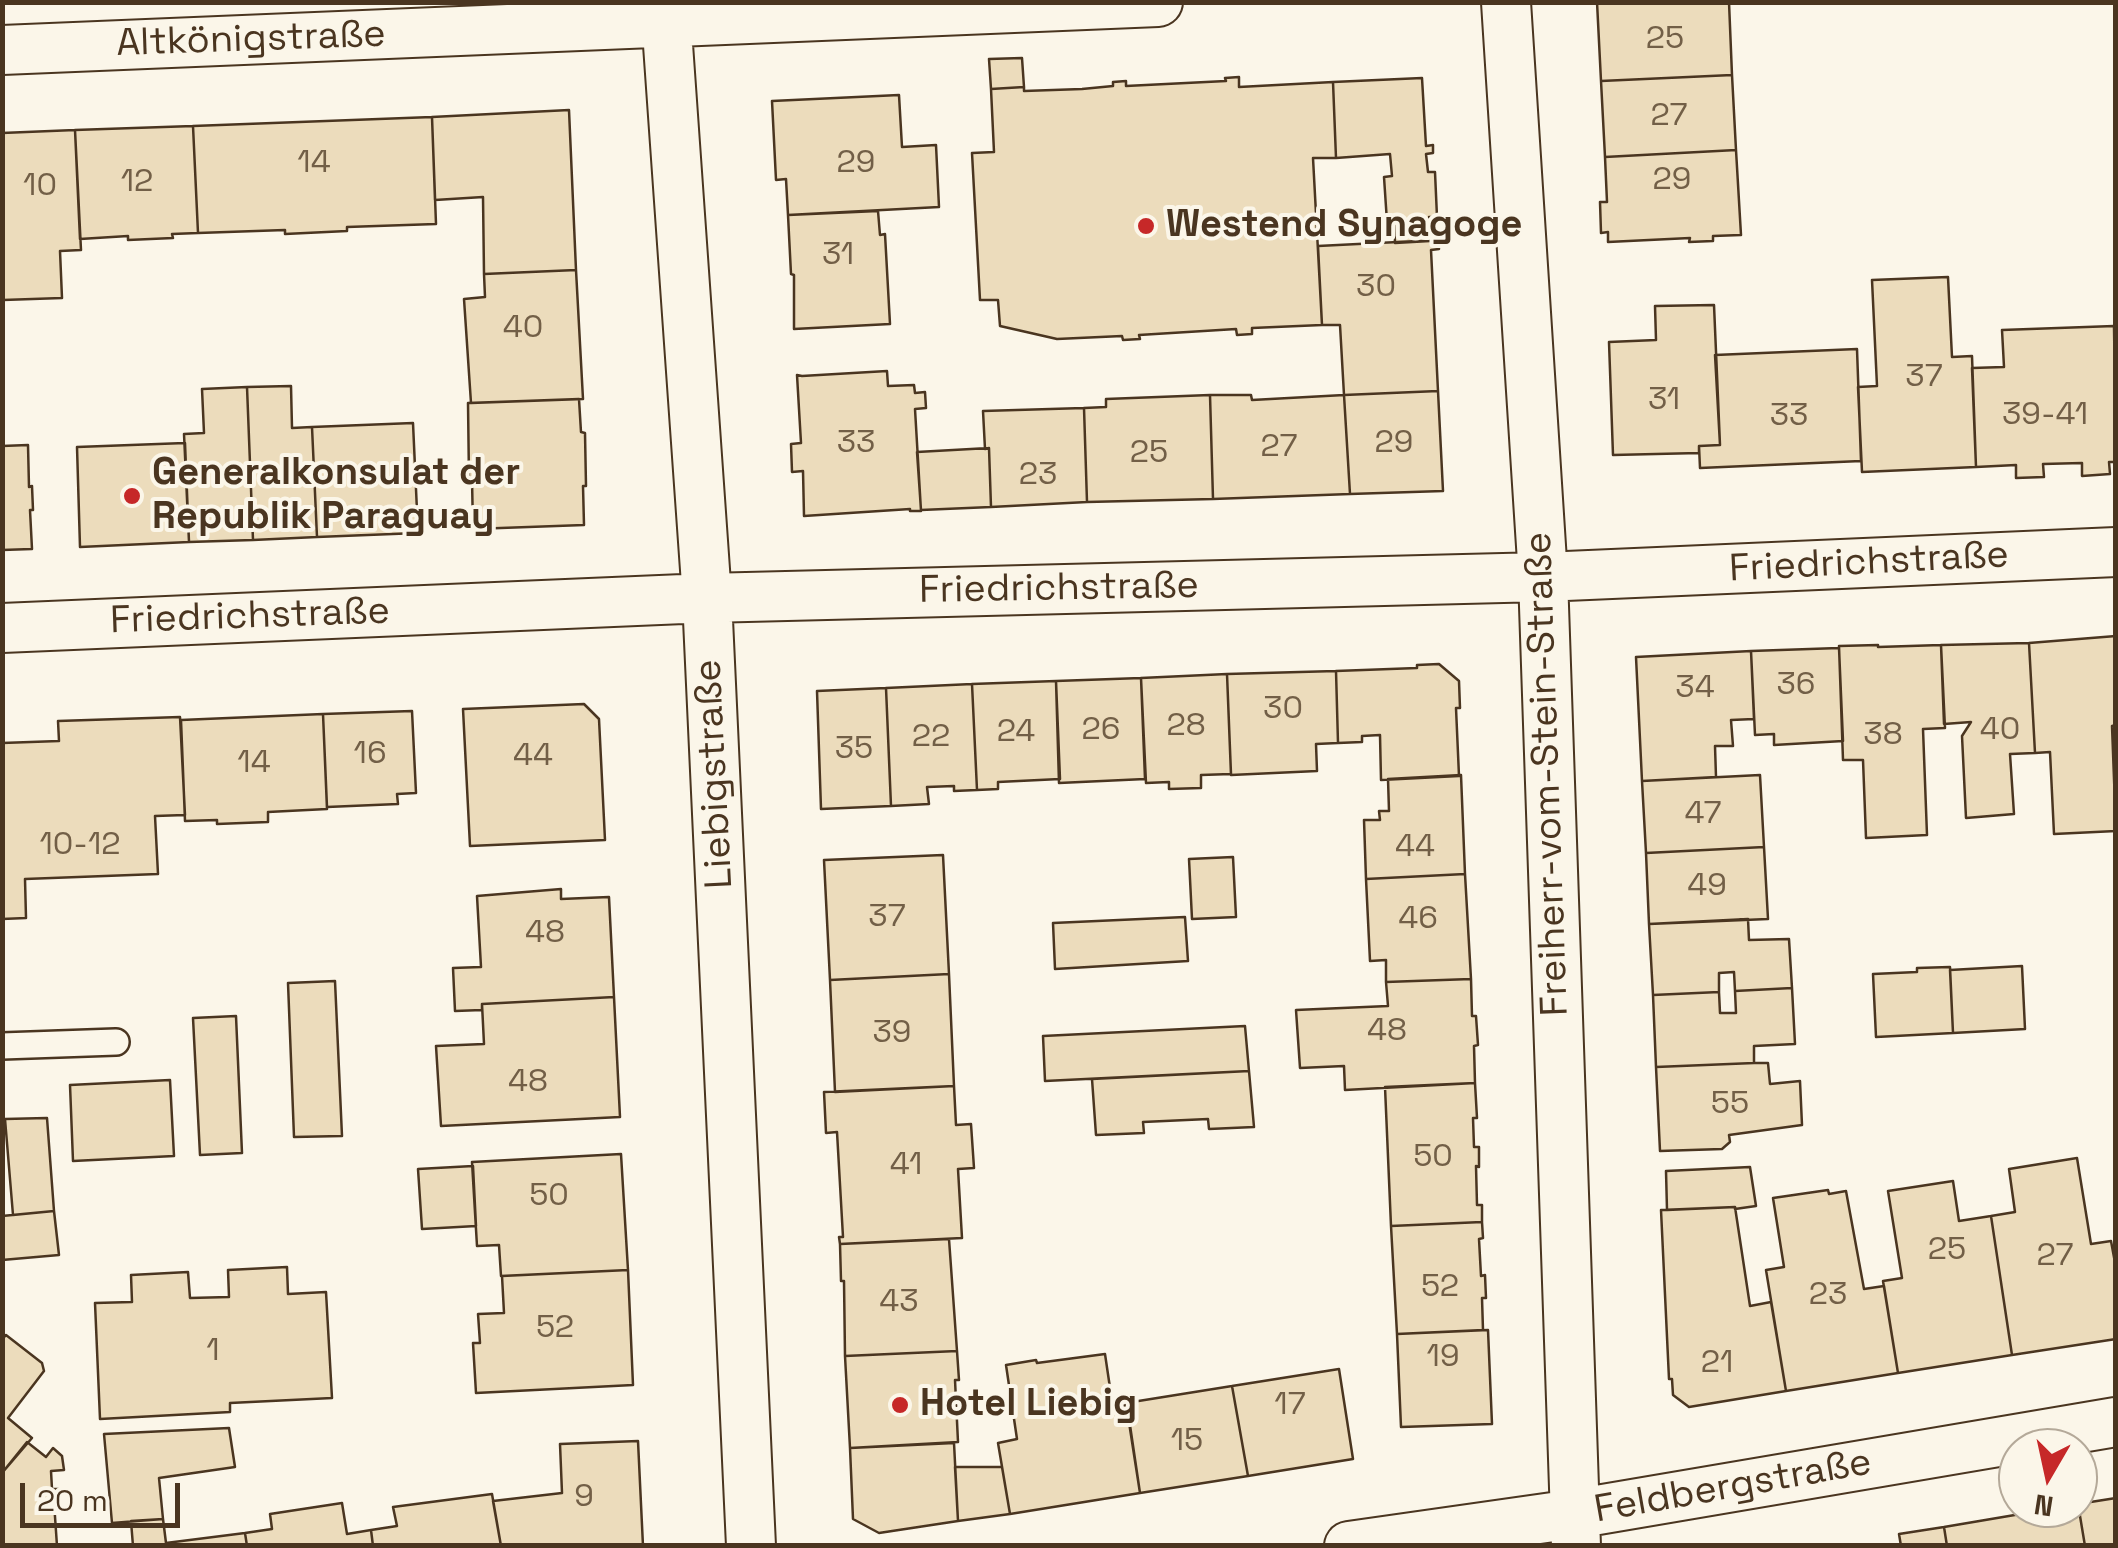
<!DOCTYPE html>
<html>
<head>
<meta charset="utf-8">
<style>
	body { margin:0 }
	#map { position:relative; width:2118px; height:1548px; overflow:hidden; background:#fbf6e9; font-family:"Space Grotesk",sans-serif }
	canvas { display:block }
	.frame { position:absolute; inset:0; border:5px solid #4a3520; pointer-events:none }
	.north { position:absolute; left:1998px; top:1428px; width:100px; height:100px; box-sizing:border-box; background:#fbf6e9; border:2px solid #b4a999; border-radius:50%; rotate:189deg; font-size:28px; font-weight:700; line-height:40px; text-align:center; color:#4a3520 }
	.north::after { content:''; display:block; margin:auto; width:35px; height:45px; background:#c62828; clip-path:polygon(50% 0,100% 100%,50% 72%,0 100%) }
	.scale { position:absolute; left:20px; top:1483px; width:160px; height:45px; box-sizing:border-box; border:5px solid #4a3520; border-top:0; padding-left:12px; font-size:30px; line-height:35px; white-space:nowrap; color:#4a3520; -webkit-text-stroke:8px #fbf6e9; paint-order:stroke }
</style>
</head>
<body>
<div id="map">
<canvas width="2118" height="1548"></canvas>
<div class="frame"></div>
<div class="north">N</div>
<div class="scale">20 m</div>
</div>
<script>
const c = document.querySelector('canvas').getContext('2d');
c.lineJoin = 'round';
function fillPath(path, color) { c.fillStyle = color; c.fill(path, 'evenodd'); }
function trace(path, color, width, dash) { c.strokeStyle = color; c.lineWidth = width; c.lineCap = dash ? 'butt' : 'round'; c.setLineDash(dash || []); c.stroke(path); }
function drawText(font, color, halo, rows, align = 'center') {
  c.font = font + ' "Space Grotesk",sans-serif'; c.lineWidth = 8; c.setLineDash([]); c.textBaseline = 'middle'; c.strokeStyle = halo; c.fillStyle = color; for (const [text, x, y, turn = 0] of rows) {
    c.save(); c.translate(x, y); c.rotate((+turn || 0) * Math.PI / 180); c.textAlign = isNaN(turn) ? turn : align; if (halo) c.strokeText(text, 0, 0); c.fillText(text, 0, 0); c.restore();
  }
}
const building = new Path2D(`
	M 1597,2 L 1729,2 L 1732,75 L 1601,81 Z
	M 1022,58 L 1024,87 L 991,89 L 989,59 Z
	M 1732,75 L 1736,150 L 1605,157 L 1601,81 Z
	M 1239,77 L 1239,87 L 1333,82 L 1336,158 L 1313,158 L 1322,325 L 1252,328 L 1252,334 L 1237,335 L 1236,329 L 1139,335 L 1140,339 L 1123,340 L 1122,336 L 1057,339 L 1000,326 L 998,300 L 980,300 L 972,153 L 994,152 L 991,89 L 1024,87 L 1024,91 L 1082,89 L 1113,86 L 1113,82 L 1126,81 L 1126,86 L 1226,81 L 1225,78 Z
	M 1422,78 L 1426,146 L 1433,145 L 1433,153 L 1426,154 L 1428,172 L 1435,172 L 1437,217 L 1429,217 L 1430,241 L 1395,243 L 1394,221 L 1387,222 L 1384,177 L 1392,176 L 1390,154 L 1336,158 L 1333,82 Z
	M 899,95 L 902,147 L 936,145 L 939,207 L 788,215 L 786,179 L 776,180 L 772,101 Z
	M 569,110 L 576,270 L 484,274 L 483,197 L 435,200 L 432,117 Z
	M 432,117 L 436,224 L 347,227 L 347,231 L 285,234 L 285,230 L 198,233 L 193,126 Z
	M 193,126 L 198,233 L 172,234 L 173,238 L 128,240 L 128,236 L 80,239 L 75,130 Z
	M 75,130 L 81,250 L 60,251 L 62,298 L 3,300 L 2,133 Z
	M 1736,150 L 1741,235 L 1713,236 L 1713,241 L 1689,242 L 1690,238 L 1608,242 L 1608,232 L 1601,233 L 1600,202 L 1607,202 L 1605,157 Z
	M 878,211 L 880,235 L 885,234 L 890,324 L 794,329 L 794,275 L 791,274 L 788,215 Z
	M 1438,240 L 1439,249 L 1431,250 L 1438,391 L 1344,395 L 1340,325 L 1322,325 L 1318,246 Z
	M 576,270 L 583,399 L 471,403 L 464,299 L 485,297 L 484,274 Z
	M 1948,277 L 1952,357 L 1972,356 L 1976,467 L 1862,472 L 1858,387 L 1877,386 L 1872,280 Z
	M 1714,305 L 1720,445 L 1699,446 L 1699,453 L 1613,455 L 1609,342 L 1656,340 L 1655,306 Z
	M 2114,326 L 2116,462 L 2109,462 L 2110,474 L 2082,476 L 2082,463 L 2043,464 L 2044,477 L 2016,478 L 2016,465 L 1976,467 L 1972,368 L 2004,367 L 2002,330 Z
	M 1857,349 L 1861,461 L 1700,468 L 1699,446 L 1720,445 L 1715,355 Z
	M 887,371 L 888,386 L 914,385 L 915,393 L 925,392 L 926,408 L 915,409 L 921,511 L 910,511 L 910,509 L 804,516 L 803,471 L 792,472 L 791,444 L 801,443 L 797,375 L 802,376 Z
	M 291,386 L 292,428 L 312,427 L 317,537 L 253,540 L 247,387 Z
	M 247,387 L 253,540 L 189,542 L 184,434 L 204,433 L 202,389 Z
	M 1438,391 L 1443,491 L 1350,494 L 1344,395 Z
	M 1210,395 L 1213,499 L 1087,502 L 1084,408 L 1106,407 L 1106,399 Z
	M 1210,395 L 1251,395 L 1252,400 L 1344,395 L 1350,494 L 1213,499 Z
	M 579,399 L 581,432 L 585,433 L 586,486 L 583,486 L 584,525 L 473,529 L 472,479 L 469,480 L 468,403 Z
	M 1084,408 L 1087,502 L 991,507 L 989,448 L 985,449 L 983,411 Z
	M 413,423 L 418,533 L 317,537 L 312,427 Z
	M 185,443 L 189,542 L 80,547 L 77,447 Z
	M 28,445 L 29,487 L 32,486 L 33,510 L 30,510 L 32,549 L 2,550 L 2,446 Z
	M 989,448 L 991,507 L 921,510 L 917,452 Z
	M 2116,636 L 2116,725 L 2112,726 L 2116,831 L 2054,834 L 2050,752 L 2035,753 L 2029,643 Z
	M 2029,643 L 2035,753 L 2010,754 L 2014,814 L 1966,818 L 1962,736 L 1971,722 L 1944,724 L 1941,645 Z
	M 1878,645 L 1878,647 L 1941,645 L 1945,728 L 1923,729 L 1927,835 L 1866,838 L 1863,760 L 1843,760 L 1839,646 Z
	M 1839,648 L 1843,741 L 1774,745 L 1774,734 L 1755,735 L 1751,651 Z
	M 1751,651 L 1754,719 L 1731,720 L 1733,746 L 1715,746 L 1716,777 L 1642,781 L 1636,657 Z
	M 1439,664 L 1459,681 L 1460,708 L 1456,708 L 1459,776 L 1381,780 L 1380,735 L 1362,736 L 1362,742 L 1338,743 L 1336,671 L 1417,668 L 1417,665 Z
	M 1336,671 L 1338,743 L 1316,744 L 1317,771 L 1231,775 L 1227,674 Z
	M 1227,674 L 1231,774 L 1201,775 L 1201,788 L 1169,789 L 1169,782 L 1146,783 L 1141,678 Z
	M 1141,678 L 1145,779 L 1059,783 L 1056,681 Z
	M 1056,681 L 1060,779 L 998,782 L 998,789 L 977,790 L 972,684 Z
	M 972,684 L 977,790 L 954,791 L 954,786 L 927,787 L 929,804 L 891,806 L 886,688 Z
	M 886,688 L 891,806 L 821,809 L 817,691 Z
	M 584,704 L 599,719 L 605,840 L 470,846 L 463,709 Z
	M 412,711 L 416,793 L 397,794 L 398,804 L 327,807 L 323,714 Z
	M 323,714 L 327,809 L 268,812 L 268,822 L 217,824 L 217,820 L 185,821 L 181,720 Z
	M 180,717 L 185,815 L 155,816 L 158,874 L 25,879 L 26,918 L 2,919 L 2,743 L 59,741 L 58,721 Z
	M 1461,775 L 1465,874 L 1366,879 L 1364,820 L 1380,820 L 1379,811 L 1389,811 L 1388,779 Z
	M 1760,775 L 1764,847 L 1646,853 L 1642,781 Z
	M 1764,847 L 1768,919 L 1649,924 L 1646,853 Z
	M 943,855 L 949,974 L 830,980 L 824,860 Z
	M 1233,857 L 1236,917 L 1192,919 L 1189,859 Z
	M 1465,874 L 1471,979 L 1386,982 L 1386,960 L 1370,961 L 1366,879 Z
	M 561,889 L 561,899 L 609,897 L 614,997 L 482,1004 L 482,1010 L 455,1011 L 453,968 L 481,967 L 477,896 Z
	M 1185,917 L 1188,961 L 1055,969 L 1053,923 Z
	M 1748,919 L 1749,940 L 1789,939 L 1792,988 L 1735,991 L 1734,972 L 1719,973 L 1719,992 L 1653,995 L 1649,924 Z
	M 2022,966 L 2025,1029 L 1953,1033 L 1950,970 Z
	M 1950,967 L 1953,1033 L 1876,1037 L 1873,974 L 1917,972 L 1917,968 Z
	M 949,974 L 954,1086 L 835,1092 L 830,980 Z
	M 1471,979 L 1472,1016 L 1476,1016 L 1478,1045 L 1474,1046 L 1475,1083 L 1345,1090 L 1344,1066 L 1300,1068 L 1296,1010 L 1388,1006 L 1386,982 Z
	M 335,981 L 342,1136 L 294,1137 L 288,983 Z
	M 1792,988 L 1795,1044 L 1754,1046 L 1754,1063 L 1656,1067 L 1653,995 L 1719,992 L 1720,1013 L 1736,1013 L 1735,991 Z
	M 614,997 L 620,1117 L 441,1126 L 436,1046 L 484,1044 L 482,1004 Z
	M 236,1016 L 242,1153 L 200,1155 L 193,1018 Z
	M 1245,1026 L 1249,1071 L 1045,1081 L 1043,1036 Z
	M 1754,1063 L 1768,1063 L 1770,1084 L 1800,1081 L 1802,1125 L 1729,1135 L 1730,1142 L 1722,1149 L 1660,1151 L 1656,1067 Z
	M 1249,1071 L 1254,1127 L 1209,1129 L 1208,1119 L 1143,1122 L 1144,1133 L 1096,1135 L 1092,1079 Z
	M 170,1080 L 174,1156 L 73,1161 L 70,1085 Z
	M 1475,1083 L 1477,1118 L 1473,1118 L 1474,1147 L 1479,1147 L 1479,1167 L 1476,1166 L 1477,1205 L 1482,1205 L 1482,1222 L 1391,1226 L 1385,1087 Z
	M 954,1086 L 956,1125 L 971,1124 L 974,1168 L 958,1169 L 962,1238 L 840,1244 L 839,1237 L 843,1237 L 837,1132 L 826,1133 L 824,1092 Z
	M 47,1118 L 54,1211 L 13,1215 L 5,1119 Z
	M 621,1154 L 628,1270 L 501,1276 L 499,1245 L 477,1246 L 472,1162 Z
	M 2077,1158 L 2091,1244 L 2111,1241 L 2116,1268 L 2116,1339 L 2012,1355 L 1991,1216 L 2015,1212 L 2009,1169 Z
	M 473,1166 L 476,1226 L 422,1229 L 418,1169 Z
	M 1750,1167 L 1756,1206 L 1735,1209 L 1735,1207 L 1667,1210 L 1666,1171 Z
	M 1953,1181 L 1959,1221 L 1991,1216 L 2012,1355 L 1898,1373 L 1883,1281 L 1902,1278 L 1888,1191 Z
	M 1828,1190 L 1829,1194 L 1846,1191 L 1864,1289 L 1884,1286 L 1898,1373 L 1786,1391 L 1766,1270 L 1784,1267 L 1773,1198 Z
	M 1735,1207 L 1750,1306 L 1771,1302 L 1786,1391 L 1689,1407 L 1673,1395 L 1672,1379 L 1669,1379 L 1661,1210 Z
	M 54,1211 L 59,1255 L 2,1260 L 2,1216 Z
	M 1482,1222 L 1483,1238 L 1479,1239 L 1481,1276 L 1485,1275 L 1486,1298 L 1482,1298 L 1483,1330 L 1397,1334 L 1391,1226 Z
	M 949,1239 L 957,1351 L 845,1356 L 844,1281 L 841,1281 L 840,1244 Z
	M 287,1267 L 288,1294 L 326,1292 L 332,1398 L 230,1403 L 230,1412 L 100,1419 L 95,1303 L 132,1302 L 131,1275 L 188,1272 L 190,1298 L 229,1297 L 228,1270 Z
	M 628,1270 L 633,1385 L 476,1393 L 473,1343 L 480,1343 L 478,1314 L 504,1313 L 502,1276 Z
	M 1488,1330 L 1492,1424 L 1401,1427 L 1397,1334 Z
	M 6,1335 L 42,1363 L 44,1371 L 8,1418 L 32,1438 L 2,1473 L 2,1339 Z
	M 957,1351 L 959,1380 L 955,1380 L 958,1442 L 850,1448 L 845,1356 Z
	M 1105,1354 L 1113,1408 L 1127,1405 L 1140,1493 L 1010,1514 L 998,1443 L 1017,1439 L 1006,1365 L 1036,1360 L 1037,1363 Z
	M 1339,1369 L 1353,1459 L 1248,1476 L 1232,1386 Z
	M 1232,1386 L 1248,1476 L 1140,1493 L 1126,1403 Z
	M 229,1428 L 235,1467 L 159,1478 L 163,1519 L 112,1523 L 104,1434 Z
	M 638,1441 L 643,1546 L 501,1546 L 493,1501 L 562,1493 L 560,1444 Z
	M 27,1442 L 46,1457 L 53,1448 L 62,1456 L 64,1470 L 51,1471 L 52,1489 L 59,1489 L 61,1502 L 54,1502 L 57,1546 L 2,1546 L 2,1473 Z
	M 954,1443 L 958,1521 L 879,1533 L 853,1519 L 850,1448 Z
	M 955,1467 L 1002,1467 L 1010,1514 L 958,1521 Z
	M 492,1494 L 501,1546 L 373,1546 L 371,1530 L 397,1526 L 393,1507 Z
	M 2116,1498 L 2116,1546 L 2085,1546 L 2078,1504 Z
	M 342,1503 L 347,1534 L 371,1530 L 373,1546 L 247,1546 L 245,1533 L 272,1529 L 270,1514 Z
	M 2078,1504 L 2085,1546 L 1947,1546 L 1944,1527 L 2056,1508 L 2078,1508 Z
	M 163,1519 L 166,1543 L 245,1533 L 247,1546 L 133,1546 L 131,1521 Z
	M 1944,1527 L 1947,1546 L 1901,1546 L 1899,1534 Z`);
fillPath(building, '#ecdcbc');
trace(building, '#4a3520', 2.5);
const service = new Path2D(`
	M 2,1046 L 116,1042`);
const minor = new Path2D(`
	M 665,2 L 707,598 L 751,1546
	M 1506,2 L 1543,577 L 1576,1546
	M 2,50 L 1158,2
	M 2,628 L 707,598 L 1543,577 L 2116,552
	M 1349,1546 L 1574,1514 L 2116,1422`);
trace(service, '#4a3520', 30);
trace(minor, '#4a3520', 52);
trace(service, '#fbf6e9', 25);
trace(minor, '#fbf6e9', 48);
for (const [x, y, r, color] of [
	[1146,226,10,"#c62828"],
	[132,496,10,"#c62828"],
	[900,1405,10,"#c62828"]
]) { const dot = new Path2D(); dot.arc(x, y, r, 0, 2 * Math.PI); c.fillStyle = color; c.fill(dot); trace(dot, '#fbf6e9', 4); }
drawText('32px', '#725f47', null, [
	["25",1665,39],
	["27",1669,116],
	["14",314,163],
	["29",856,163],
	["29",1672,180],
	["12",137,182],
	["10",40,186],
	["31",838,255],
	["30",1376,287],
	["40",523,328],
	["37",1924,377],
	["31",1664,400],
	["39-41",2045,415],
	["33",1789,416],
	["33",856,443],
	["29",1394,443],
	["27",1279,447],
	["25",1149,453],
	["23",1038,475],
	["36",1796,685],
	["34",1695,688],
	["30",1283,709],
	["28",1186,726],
	["26",1101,730],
	["40",2000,730],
	["24",1016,732],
	["38",1883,735],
	["22",931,737],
	["35",854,749],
	["16",370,754],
	["44",533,756],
	["14",254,763],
	["47",1703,814],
	["10-12",80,845],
	["44",1415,847],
	["49",1707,886],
	["37",887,917],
	["46",1418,919],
	["48",545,933],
	["48",1387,1031],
	["39",892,1033],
	["48",528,1082],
	["55",1730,1104],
	["50",1433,1157],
	["41",906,1165],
	["50",549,1196],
	["25",1947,1250],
	["27",2055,1256],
	["52",1440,1287],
	["23",1828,1295],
	["43",899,1302],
	["52",555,1328],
	["1",213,1351],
	["19",1443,1357],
	["21",1717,1363],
	["17",1290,1405],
	["15",1187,1441],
	["9",584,1497]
]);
drawText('38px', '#4a3520', '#fbf6e9', [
	["Altkönigstraße",251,40,-2],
	["Friedrichstraße",1869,563,-3],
	["Friedrichstraße",1059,589,-1],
	["Friedrichstraße",250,617,-2],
	["Liebigstraße",715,774,-93],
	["Freiherr-vom-Stein-Straße",1548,774,-92],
	["Feldbergstraße",1733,1487,-10]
]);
drawText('bold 38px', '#4a3520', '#fbf6e9', [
	["Westend Synagoge",1166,226],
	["Generalkonsulat der",152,474],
	["Republik Paraguay",152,518],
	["Hotel Liebig",920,1405]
], 'left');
</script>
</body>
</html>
